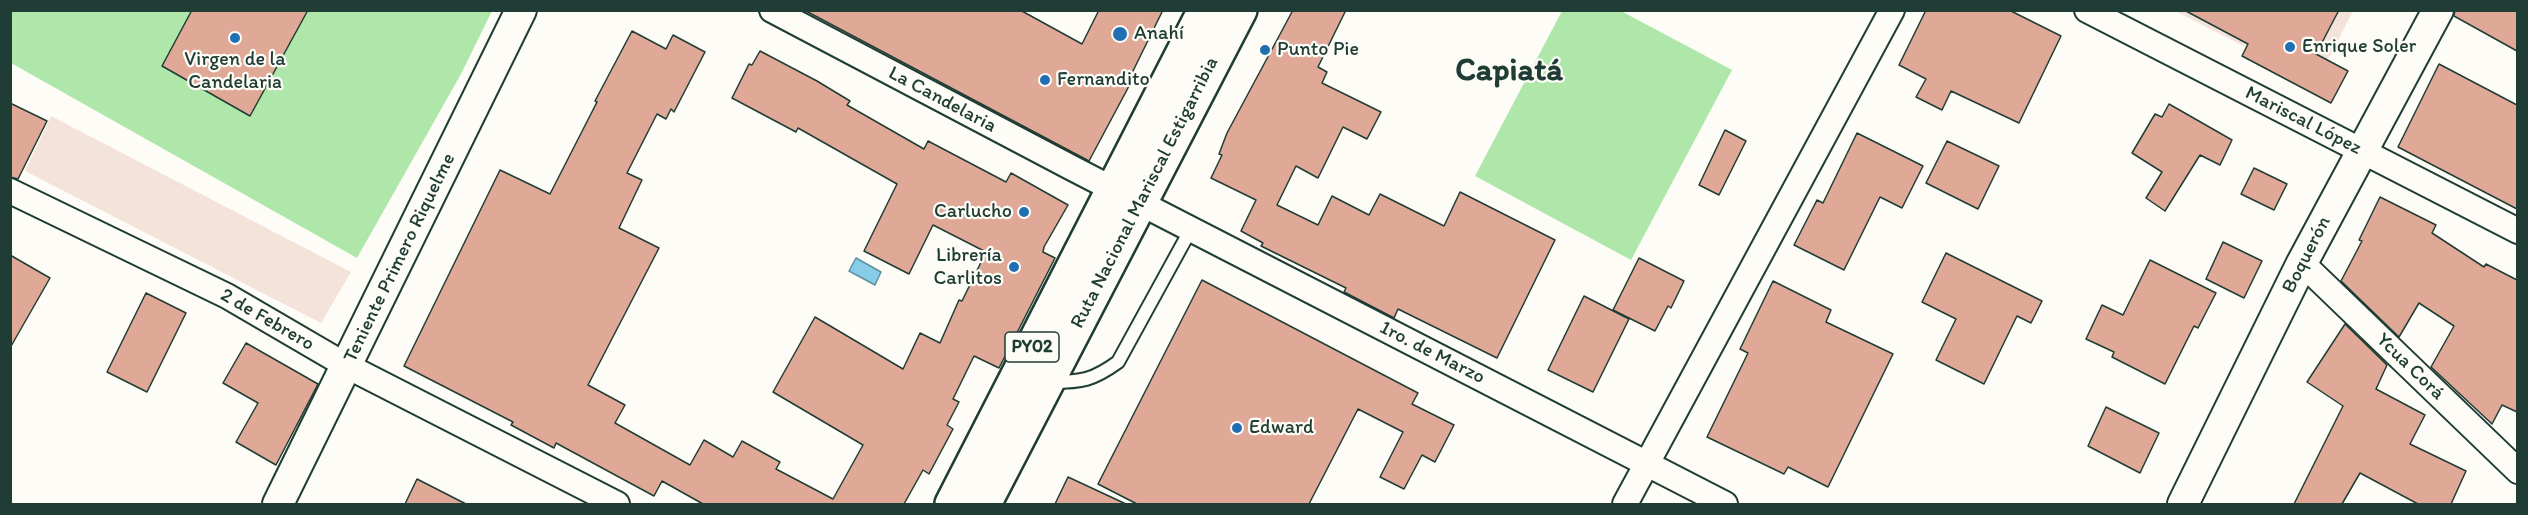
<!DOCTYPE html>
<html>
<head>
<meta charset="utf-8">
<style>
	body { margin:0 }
	#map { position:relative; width:2528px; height:515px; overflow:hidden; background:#fdfcf7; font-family:Itim,sans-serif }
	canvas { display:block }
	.frame { position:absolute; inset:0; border:12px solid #1f3d34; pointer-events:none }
</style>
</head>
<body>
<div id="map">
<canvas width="2528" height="515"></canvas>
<div class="frame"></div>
</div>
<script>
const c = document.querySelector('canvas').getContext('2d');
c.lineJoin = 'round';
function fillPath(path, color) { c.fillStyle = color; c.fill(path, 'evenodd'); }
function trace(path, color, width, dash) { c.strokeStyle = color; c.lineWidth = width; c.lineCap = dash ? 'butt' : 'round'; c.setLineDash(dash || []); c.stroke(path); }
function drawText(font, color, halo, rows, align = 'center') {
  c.font = font + ' Itim,sans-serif'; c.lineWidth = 4.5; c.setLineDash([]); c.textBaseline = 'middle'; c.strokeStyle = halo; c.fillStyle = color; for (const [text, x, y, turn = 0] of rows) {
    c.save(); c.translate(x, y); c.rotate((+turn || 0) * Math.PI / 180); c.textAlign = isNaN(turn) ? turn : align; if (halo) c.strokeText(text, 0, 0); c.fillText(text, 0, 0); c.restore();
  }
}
fillPath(new Path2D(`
	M 2175,11 L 2353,11 L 2316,83 Z
	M 51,116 L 351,272 L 321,323 L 25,171 Z`), '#f4e3da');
fillPath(new Path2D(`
	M 11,11 L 492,11 L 461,74 L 357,258 L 11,63 Z
	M 1562,11 L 1621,11 L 1732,70 L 1631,260 L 1475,176 Z`), '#afe7aa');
const water = new Path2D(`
	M 856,258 L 881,272 L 875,285 L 849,271 Z`);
fillPath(water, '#87cde8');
trace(water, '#5d93a0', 1.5);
const building = new Path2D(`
	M 192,10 L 308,10 L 250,116 L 162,66 Z
	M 804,10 L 1020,10 L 1082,44 L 1099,10 L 1163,10 L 1133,71 L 1136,73 L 1089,161 Z
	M 1293,10 L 1346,10 L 1318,67 L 1327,72 L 1322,83 L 1381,112 L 1367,139 L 1343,127 L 1318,178 L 1296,166 L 1277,205 L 1318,225 L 1332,196 L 1369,215 L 1380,194 L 1444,226 L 1460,192 L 1555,240 L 1497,358 L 1398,309 L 1394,318 L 1344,292 L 1346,288 L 1261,246 L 1263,243 L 1241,231 L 1256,200 L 1211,178 L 1222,155 L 1219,154 L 1227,133 Z
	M 1926,10 L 2009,10 L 2061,36 L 2019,123 L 1951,91 L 1942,110 L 1916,97 L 1926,79 L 1899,65 Z
	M 2184,10 L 2339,10 L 2316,54 L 2348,71 L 2331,103 L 2242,56 L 2248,44 Z
	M 2455,10 L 2517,10 L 2517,51 L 2454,16 Z
	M 632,31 L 666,49 L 673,35 L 705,52 L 674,112 L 671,109 L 666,119 L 657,114 L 627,173 L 642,180 L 619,228 L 659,248 L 588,385 L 625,405 L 615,423 L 690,465 L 704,440 L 733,457 L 742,441 L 780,462 L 776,469 L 833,499 L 863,445 L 773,392 L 815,317 L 903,369 L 920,333 L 940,343 L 959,300 L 962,301 L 986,252 L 933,225 L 909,274 L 864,251 L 897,184 L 798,128 L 796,132 L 732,98 L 749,64 L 752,65 L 760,51 L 817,81 L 850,101 L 847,105 L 924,149 L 928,141 L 1006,182 L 1011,173 L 1068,205 L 1044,247 L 1043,252 L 1055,258 L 999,368 L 974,356 L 953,399 L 959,402 L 947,425 L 953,429 L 929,474 L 923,470 L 904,504 L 703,504 L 662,481 L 654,496 L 556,443 L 554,448 L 511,425 L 513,422 L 404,366 L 500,170 L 550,194 L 597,102 L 595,101 Z
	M 2439,64 L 2517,105 L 2517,209 L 2398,147 Z
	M 10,103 L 47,121 L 18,179 L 10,177 Z
	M 2169,104 L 2232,140 L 2220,165 L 2200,155 L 2165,211 L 2146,198 L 2162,172 L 2132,153 L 2155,114 L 2162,117 Z
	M 1725,130 L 1746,141 L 1719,195 L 1699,185 Z
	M 1857,133 L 1923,166 L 1902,208 L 1880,197 L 1844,270 L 1794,245 L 1817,200 L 1823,203 Z
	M 1947,141 L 1999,166 L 1978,209 L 1926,183 Z
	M 2254,168 L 2287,184 L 2274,210 L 2241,194 Z
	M 2380,197 L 2436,225 L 2432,233 L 2484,267 L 2486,264 L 2517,280 L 2517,412 L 2502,405 L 2492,424 L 2431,367 L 2454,326 L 2419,303 L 2399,337 L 2341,281 L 2362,241 L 2359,240 Z
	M 2223,242 L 2262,261 L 2244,298 L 2206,279 Z
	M 1946,253 L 2042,301 L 2031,323 L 2017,316 L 1984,384 L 1936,360 L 1956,319 L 1922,302 Z
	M 10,255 L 50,278 L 10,348 Z
	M 1639,258 L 1684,281 L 1671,308 L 1668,306 L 1655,331 L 1613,310 Z
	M 2150,260 L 2216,293 L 2198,328 L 2194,326 L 2165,384 L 2112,357 L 2114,352 L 2086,339 L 2102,305 L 2123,315 Z
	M 1202,280 L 1418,393 L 1412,404 L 1454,425 L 1435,462 L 1422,455 L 1404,489 L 1380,477 L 1403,432 L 1358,409 L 1309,504 L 1137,504 L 1098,484 Z
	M 1773,281 L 1831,310 L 1826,322 L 1893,354 L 1828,487 L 1788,467 L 1784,474 L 1707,437 L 1748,353 L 1740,349 Z
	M 146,293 L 186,313 L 147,392 L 107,372 Z
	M 1584,296 L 1629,319 L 1593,392 L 1548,370 Z
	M 2345,324 L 2387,365 L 2376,389 L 2425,415 L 2410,444 L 2466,471 L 2451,504 L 2418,504 L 2360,473 L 2342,504 L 2294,504 L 2343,406 L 2307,382 Z
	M 246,343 L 318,384 L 276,465 L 236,442 L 258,403 L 223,383 Z
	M 2106,407 L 2159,433 L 2140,473 L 2088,446 Z
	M 1068,477 L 1126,504 L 1055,504 Z
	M 417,479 L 466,504 L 405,504 Z`);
fillPath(building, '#e0a997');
trace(building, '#1f3d34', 1.5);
const service = new Path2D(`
	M 1052,382 C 1082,382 1093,380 1118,362 L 1191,229`);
const minor = new Path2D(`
	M 772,10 L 1072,168 L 1725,504
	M 2087,10 L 2518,231
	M 10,191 L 227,296 L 347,366 L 617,504
	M 2302,263 L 2518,471
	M 1625,504 L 1892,10`);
const tertiary = new Path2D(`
	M 278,504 L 521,10
	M 2183,504 L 2302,263 L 2438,10`);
const trunk = new Path2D(`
	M 952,504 L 1205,10
	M 984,504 L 1240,10`);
trace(service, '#1f3d34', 16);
trace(minor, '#1f3d34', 28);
trace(tertiary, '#1f3d34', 34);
trace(trunk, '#1f3d34', 38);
trace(service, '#fdfcf7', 12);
trace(minor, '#fdfcf7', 24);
trace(tertiary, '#fdfcf7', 30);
trace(trunk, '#fdfcf7', 33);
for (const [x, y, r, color] of [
	[1120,34,8,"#1f6fb2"],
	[235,38,6,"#1f6fb2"],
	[2290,47,6,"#1f6fb2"],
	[1265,50,6,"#1f6fb2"],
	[1045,80,6,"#1f6fb2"],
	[1024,212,6,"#1f6fb2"],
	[1014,267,6,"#1f6fb2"],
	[1237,428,6,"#1f6fb2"]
]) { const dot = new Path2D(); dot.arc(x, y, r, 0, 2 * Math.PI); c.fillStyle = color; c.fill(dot); trace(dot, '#fdfcf7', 2); }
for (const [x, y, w] of [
	[1032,347,54]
]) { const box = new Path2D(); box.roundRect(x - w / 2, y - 15, w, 30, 4.5); c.fillStyle = '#fdfcf7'; c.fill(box); trace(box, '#1f3d34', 1.5); }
drawText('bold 18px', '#1f3d34', null, [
	["PY02",1032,347]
]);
drawText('20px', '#1f3d34', '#fdfcf7', [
	["Anahí",1134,34],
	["Enrique Soler",2302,47],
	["Punto Pie",1277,50],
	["Virgen de la",235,60,"center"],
	["Candelaria",235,83,"center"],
	["Fernandito",1057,80],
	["Carlucho",1012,212,"right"],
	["Librería",1002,256,"right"],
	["Carlitos",1002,279,"right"],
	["Edward",1249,428]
], 'left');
drawText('20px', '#1f3d34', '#fdfcf7', [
	["La Candelaria",942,100,28],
	["Mariscal López",2303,121,27],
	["Ruta Nacional Mariscal Estigarribia",1145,193,-63],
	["Boquerón",2307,255,-63],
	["Teniente Primero Riquelme",400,258,-64],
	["2 de Febrero",267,320,30],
	["1ro. de Marzo",1432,353,27],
	["Ycua Corá",2410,367,44]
]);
drawText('bold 32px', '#1f3d34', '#fdfcf7', [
	["Capiatá",1509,72]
]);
</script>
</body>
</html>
